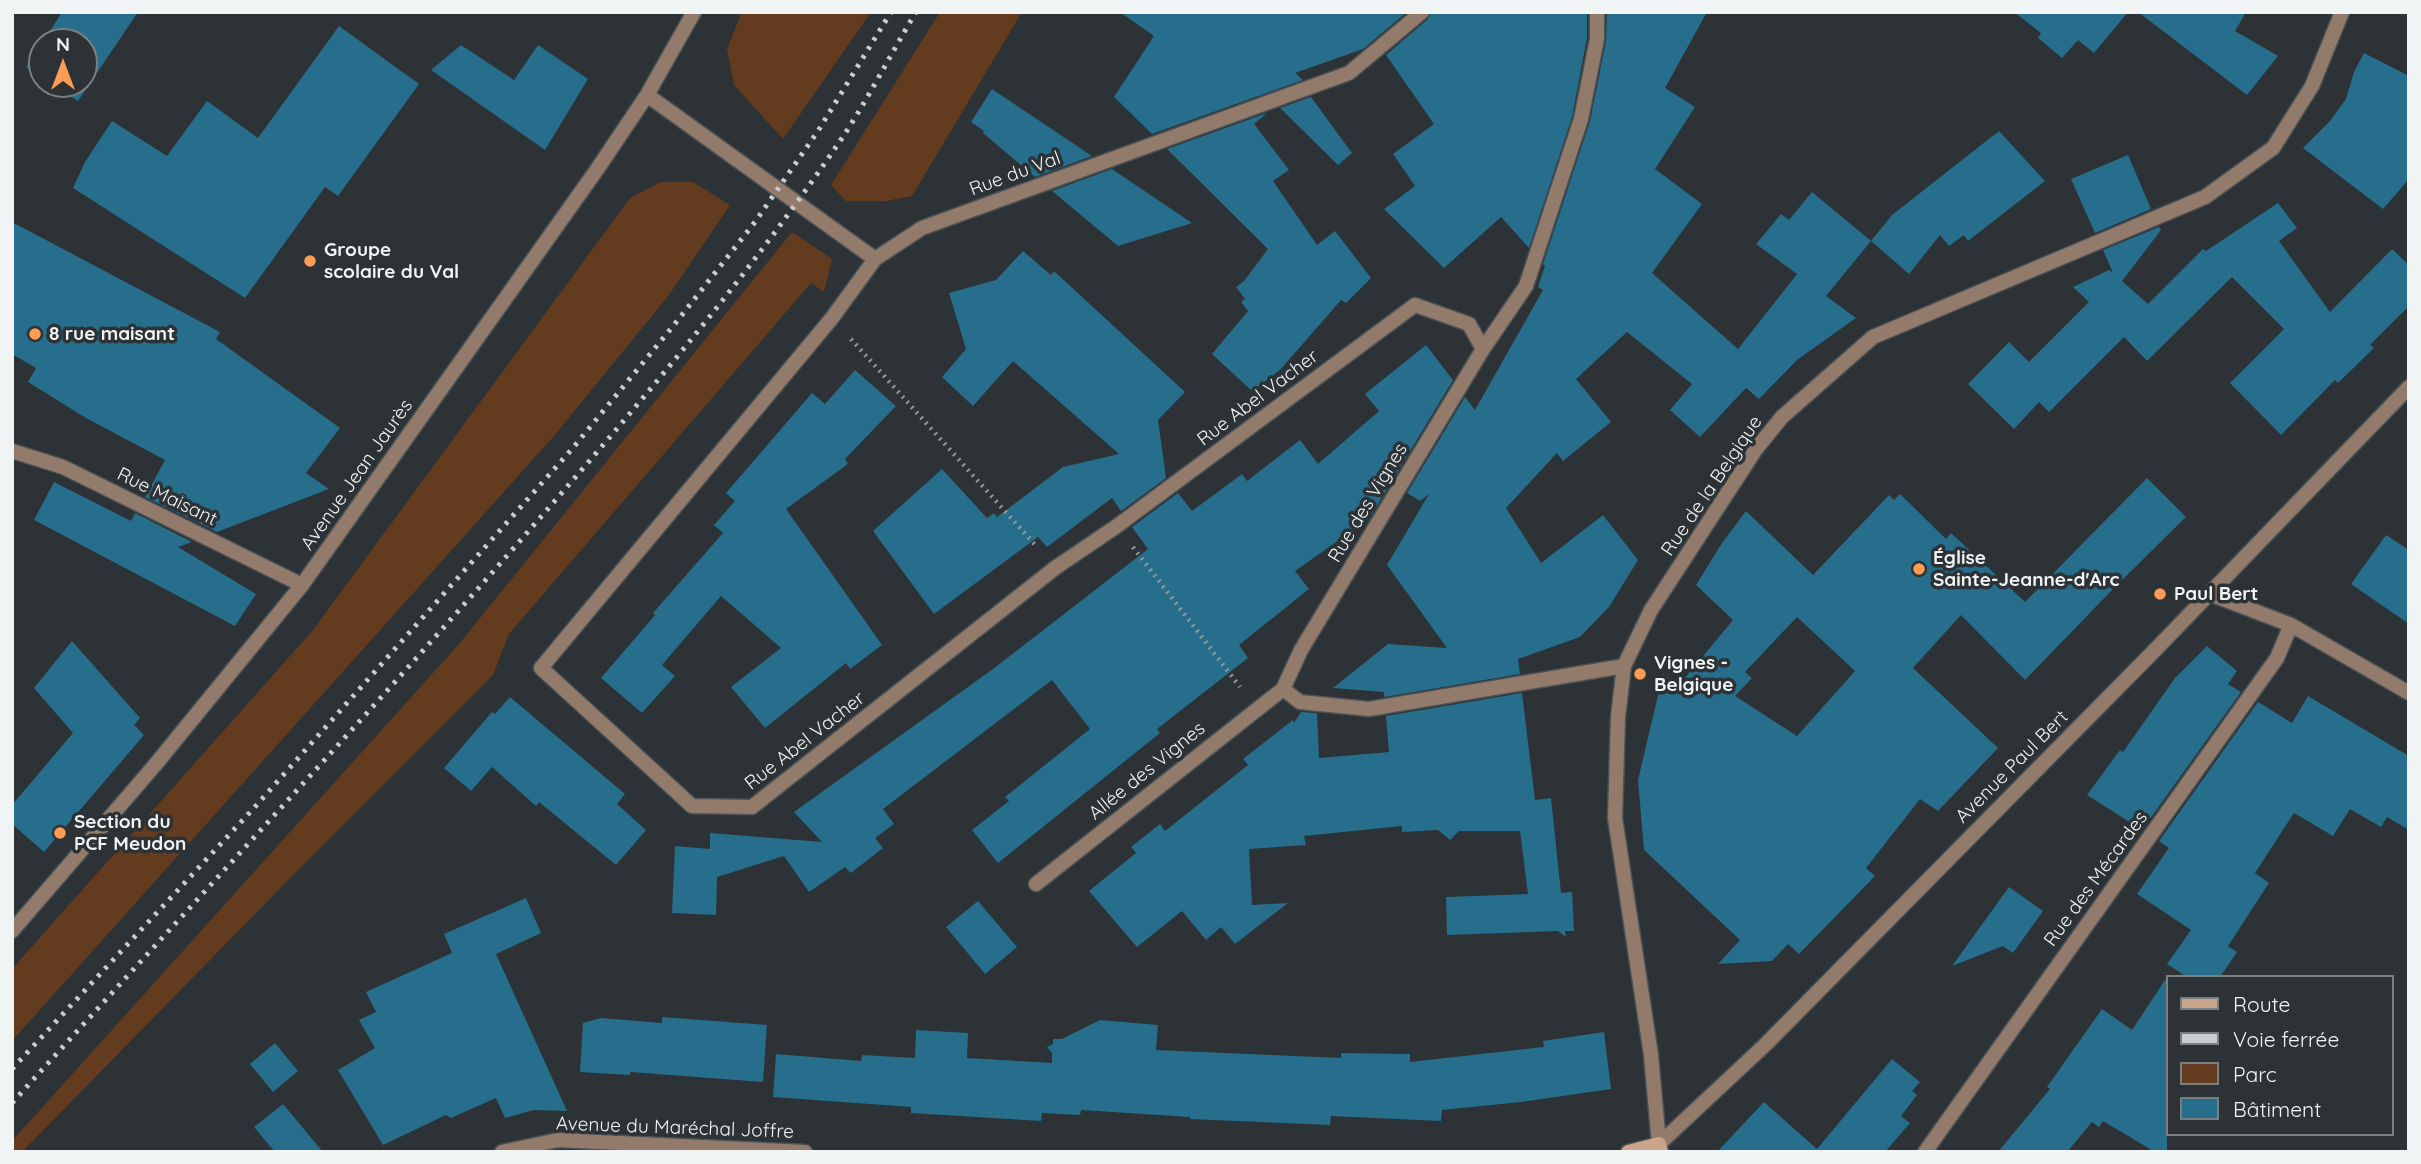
<!DOCTYPE html>
<html>
<head>
<meta charset="utf-8">
<style>
	body { margin:0 }
	#map { position:relative; width:2421px; height:1164px; overflow:hidden; background:#2c3235; font-family:Quicksand,sans-serif }
	canvas { display:block }
	.frame { position:absolute; inset:0; border:14px solid #f0f4f5; pointer-events:none }
	.legend { position:absolute; left:2166px; top:975px; width:228px; height:161px; box-sizing:border-box; background:#2c3235; border:2px solid #7a8082; margin:0; padding:9px 12px; list-style:none; font-size:21px; color:#f0f4f5 }
	.legend li { display:flex; align-items:center; gap:14px; height:35px }
	.legend b { width:35px; border:2px solid #7a8082 }
	.north { position:absolute; left:28px; top:28px; width:70px; height:70px; box-sizing:border-box; background:#2c3235; border:2px solid #7a8082; border-radius:50%; rotate:0deg; font-size:19px; font-weight:700; line-height:28px; text-align:center; color:#f0f4f5 }
	.north::after { content:''; display:block; margin:auto; width:24px; height:32px; background:#fd9c55; clip-path:polygon(50% 0,100% 100%,50% 72%,0 100%) }
</style>
</head>
<body>
<div id="map">
<canvas width="2421" height="1164"></canvas>
<div class="frame"></div>
<ul class="legend">
<li><b style="height:9px;background:#caa48b"></b>Route</li>
<li><b style="height:9px;background:#c9cecf"></b>Voie ferrée</li>
<li><b style="height:19px;background:#633b1f"></b>Parc</li>
<li><b style="height:19px;background:#266e8b"></b>Bâtiment</li>
</ul>
<div class="north">N</div>
</div>
<script>
const c = document.querySelector('canvas').getContext('2d');
c.lineJoin = 'round';
function fillPath(path, color) { c.fillStyle = color; c.fill(path, 'evenodd'); }
function trace(path, color, width, dash) { c.strokeStyle = color; c.lineWidth = width; c.lineCap = dash ? 'butt' : 'round'; c.setLineDash(dash || []); c.stroke(path); }
function drawText(font, color, halo, rows, align = 'center') {
  c.font = font + ' Quicksand,sans-serif'; c.lineWidth = 7; c.setLineDash([]); c.textBaseline = 'middle'; c.strokeStyle = halo; c.fillStyle = color; for (const [text, x, y, turn = 0] of rows) {
    c.save(); c.translate(x, y); c.rotate((+turn || 0) * Math.PI / 180); c.textAlign = isNaN(turn) ? turn : align; if (halo) c.strokeText(text, 0, 0); c.fillText(text, 0, 0); c.restore();
  }
}
fillPath(new Path2D(`
	M 742,12 L 871,12 L 783,139 L 734,85 L 727,49 Z
	M 940,12 L 1022,12 L 912,196 L 886,201 L 846,201 L 831,185 Z
	M 661,182 L 693,182 L 730,205 L 669,295 L 554,436 L 12,1041 L 12,969 L 313,630 L 630,198 Z
	M 792,232 L 832,259 L 824,292 L 811,283 L 509,634 L 493,675 L 305,863 L 22,1152 L 12,1152 L 12,1141 L 459,644 Z`), '#633b1f');
fillPath(new Path2D(`
	M 62,12 L 138,12 L 78,101 L 53,84 L 84,84 L 84,42 L 43,42 Z
	M 1120,12 L 1407,12 L 1363,49 L 1295,73 L 1303,80 L 1152,134 L 1114,97 L 1154,36 Z
	M 1431,12 L 1587,12 L 1587,38 L 1572,117 L 1529,248 L 1501,217 L 1444,268 L 1384,209 L 1415,186 L 1393,154 L 1434,124 L 1386,55 L 1428,19 Z
	M 1607,12 L 1707,12 L 1665,88 L 1695,107 L 1655,169 L 1702,204 L 1652,273 L 1738,349 L 1797,274 L 1756,244 L 1781,214 L 1789,220 L 1812,192 L 1871,241 L 1826,296 L 1856,318 L 1797,360 L 1759,399 L 1746,388 L 1700,437 L 1670,410 L 1692,384 L 1627,332 L 1576,379 L 1611,422 L 1563,461 L 1557,453 L 1506,508 L 1541,563 L 1603,515 L 1638,560 L 1609,607 L 1580,637 L 1518,659 L 1520,674 L 1384,697 L 1384,692 L 1333,688 L 1388,644 L 1447,648 L 1387,565 L 1429,494 L 1420,501 L 1407,493 L 1465,397 L 1475,410 L 1543,290 L 1538,287 L 1545,266 L 1543,264 L 1590,121 L 1606,41 Z
	M 2014,12 L 2128,12 L 2094,53 L 2078,40 L 2062,58 L 2038,38 L 2041,33 Z
	M 2138,12 L 2246,12 L 2235,31 L 2278,56 L 2247,95 Z
	M 339,26 L 419,84 L 338,196 L 325,187 L 245,298 L 73,188 L 85,162 L 112,121 L 167,156 L 207,101 L 258,138 Z
	M 42,43 L 42,77 L 26,67 Z
	M 461,45 L 514,80 L 538,45 L 588,79 L 545,150 L 431,70 Z
	M 2364,53 L 2409,76 L 2409,179 L 2383,209 L 2303,148 L 2330,121 L 2346,99 L 2354,72 Z
	M 992,89 L 1092,156 L 1035,177 L 983,133 L 984,131 L 971,122 Z
	M 1311,97 L 1352,153 L 1338,165 L 1280,108 Z
	M 1267,113 L 1254,124 L 1289,170 L 1273,181 L 1317,245 L 1335,231 L 1371,278 L 1346,303 L 1341,300 L 1280,370 L 1252,391 L 1212,354 L 1248,311 L 1241,302 L 1245,299 L 1236,287 L 1244,281 L 1268,249 L 1167,149 Z
	M 1999,131 L 2045,181 L 1968,241 L 1964,235 L 1949,246 L 1940,235 L 1909,274 L 1871,241 L 1892,215 Z
	M 2128,155 L 2151,209 L 2095,233 L 2071,179 Z
	M 1112,169 L 1192,223 L 1118,246 L 1052,191 Z
	M 2278,203 L 2297,228 L 2279,241 L 2330,312 L 2392,249 L 2409,265 L 2409,306 L 2370,345 L 2374,348 L 2338,383 L 2335,380 L 2281,435 L 2230,383 L 2284,329 L 2232,277 L 2147,361 L 2124,337 L 2049,412 L 2039,402 L 2014,429 L 1968,384 L 2009,342 L 2029,362 L 2089,302 L 2073,287 L 2109,270 L 2113,273 L 2103,250 L 2159,227 L 2161,230 L 2122,281 L 2148,304 L 2203,249 L 2206,251 Z
	M 12,222 L 220,332 L 216,339 L 340,428 L 306,473 L 329,489 L 217,532 L 145,497 L 165,460 L 86,418 L 28,382 L 36,368 L 12,354 Z
	M 1023,251 L 1051,275 L 1054,271 L 1185,392 L 1158,420 L 1166,478 L 1121,511 L 1112,498 L 1047,547 L 1038,537 L 934,614 L 873,531 L 942,469 L 987,518 L 994,513 L 997,517 L 1063,467 L 1119,454 L 1013,361 L 973,406 L 942,377 L 966,349 L 949,293 L 996,280 Z
	M 1426,345 L 1453,380 L 1369,519 L 1295,571 L 1309,589 L 1239,645 L 1248,658 L 1157,729 L 1160,733 L 998,863 L 972,830 L 1009,801 L 1005,797 L 1090,729 L 1052,680 L 883,809 L 894,824 L 875,838 L 883,848 L 851,873 L 845,867 L 809,892 L 784,856 L 717,877 L 716,915 L 672,913 L 675,846 L 710,849 L 710,833 L 822,842 L 794,812 L 993,669 L 1148,549 L 1132,527 L 1178,493 L 1192,511 L 1242,474 L 1247,481 L 1300,440 L 1318,464 L 1379,411 L 1365,394 Z
	M 855,370 L 896,406 L 845,459 L 848,464 L 786,509 L 882,645 L 850,669 L 846,663 L 765,728 L 731,687 L 781,648 L 721,596 L 662,665 L 675,676 L 642,713 L 601,678 L 655,615 L 653,613 L 723,533 L 714,525 L 735,501 L 726,493 L 812,393 L 825,404 Z
	M 2147,478 L 2186,517 L 2115,587 L 2025,680 L 1961,615 L 1913,668 L 1998,748 L 1938,811 L 1920,799 L 1866,868 L 1875,876 L 1799,954 L 1788,944 L 1772,961 L 1718,964 L 1740,940 L 1644,850 L 1638,780 L 1663,674 L 1679,685 L 1733,620 L 1696,585 L 1722,543 L 1746,511 L 1813,575 L 1889,495 L 1894,500 L 1900,494 L 1946,539 L 1951,533 L 2025,602 ZM 1797,617 L 1855,671 L 1797,736 L 1735,696 L 1752,678 L 1745,672 Z
	M 54,482 L 131,521 L 135,513 L 192,542 L 178,547 L 256,594 L 235,626 L 34,520 Z
	M 2386,535 L 2409,550 L 2409,624 L 2351,584 Z
	M 72,641 L 140,718 L 134,725 L 144,735 L 44,852 L 12,824 L 12,805 L 73,733 L 34,688 Z
	M 2207,646 L 2237,671 L 2228,684 L 2241,692 L 2142,830 L 2087,795 L 2120,750 L 2123,752 L 2175,678 Z
	M 1522,693 L 1535,800 L 1551,798 L 1561,893 L 1572,892 L 1574,931 L 1565,931 L 1566,937 L 1558,931 L 1447,935 L 1446,897 L 1528,894 L 1520,831 L 1459,831 L 1450,840 L 1438,830 L 1402,832 L 1402,826 L 1304,836 L 1306,845 L 1249,849 L 1252,905 L 1288,903 L 1235,944 L 1221,927 L 1206,940 L 1182,911 L 1137,947 L 1089,891 L 1136,853 L 1131,847 L 1160,824 L 1165,831 L 1248,765 L 1243,759 L 1293,720 L 1294,723 L 1301,712 L 1317,713 L 1319,758 L 1389,752 L 1386,716 Z
	M 2308,696 L 2409,756 L 2409,830 L 2387,817 L 2381,827 L 2350,809 L 2333,836 L 2294,813 L 2255,873 L 2269,883 L 2228,946 L 2237,952 L 2220,977 L 2187,977 L 2167,964 L 2191,930 L 2137,894 L 2169,848 L 2159,841 L 2258,702 L 2292,723 Z
	M 510,697 L 625,794 L 617,804 L 646,830 L 616,865 L 539,802 L 536,806 L 492,767 L 471,791 L 444,768 L 492,712 L 495,714 Z
	M 2009,887 L 2043,911 L 2013,953 L 2003,946 L 1952,966 Z
	M 526,898 L 541,933 L 496,954 L 567,1111 L 534,1110 L 505,1118 L 496,1098 L 451,1118 L 446,1115 L 383,1145 L 338,1070 L 375,1048 L 359,1020 L 376,1012 L 366,992 L 452,953 L 444,934 Z
	M 978,901 L 1017,947 L 985,974 L 946,927 Z
	M 2167,977 L 2167,1152 L 2155,1152 L 2103,1121 L 2099,1127 L 2092,1122 L 2067,1152 L 1998,1152 L 2050,1089 L 2047,1087 L 2102,1009 L 2132,1030 Z
	M 662,1017 L 767,1025 L 763,1082 L 630,1072 L 630,1075 L 580,1072 L 583,1023 L 601,1018 L 662,1023 Z
	M 1100,1020 L 1158,1025 L 1156,1050 L 1341,1058 L 1341,1053 L 1410,1054 L 1410,1062 L 1544,1047 L 1543,1041 L 1604,1032 L 1611,1089 L 1521,1102 L 1442,1110 L 1441,1121 L 1331,1116 L 1330,1125 L 1190,1119 L 1190,1117 L 1081,1110 L 1080,1115 L 1042,1113 L 1041,1121 L 911,1113 L 911,1107 L 773,1097 L 776,1054 L 861,1061 L 862,1055 L 915,1058 L 916,1030 L 968,1033 L 967,1058 L 1052,1063 L 1052,1053 L 1047,1047 L 1053,1044 L 1053,1039 L 1062,1039 Z
	M 275,1043 L 298,1071 L 273,1092 L 250,1064 Z
	M 1892,1059 L 1920,1082 L 1912,1091 L 1917,1095 L 1901,1116 L 1910,1123 L 1885,1152 L 1717,1152 L 1764,1102 L 1817,1149 Z
	M 283,1104 L 323,1152 L 275,1152 L 254,1127 Z`), '#266e8b');
const street = new Path2D(`
	M 1422,12 L 1349,73 L 922,228 L 875,259 L 832,318 L 541,668 L 692,806 L 752,807 L 1055,568 L 1117,526 L 1415,305 L 1469,324 L 1483,349
	M 1597,12 L 1597,39 L 1581,119 L 1526,286 L 1483,349 L 1301,650 L 1283,689 L 1300,702 L 1369,709 L 1624,666
	M 647,95 L 875,259
	M 12,451 L 63,467 L 302,585
	M 2210,594 L 2291,625 L 2409,693
	M 1036,884 L 1283,689
	M 12,931 L 155,765 L 302,585 L 598,168 L 647,95 L 694,12
	M 1659,1144 L 1651,1055 L 1615,818 L 1618,717 L 1624,666 L 1651,610 L 1756,449 L 1782,417 L 1873,337 L 2205,197 L 2273,148 L 2312,86 L 2342,12
	M 1659,1144 L 1765,1045 L 2157,648 L 2409,387
	M 502,1152 L 558,1140 L 805,1152
	M 1925,1152 L 2277,658 L 2291,625`);
const secondary = new Path2D(`
	M 1628,1152 L 1659,1144 L 1661,1152`);
trace(street, '#4b5154', 17);
trace(secondary, '#4b5154', 17);
trace(new Path2D(`
	M 851,339 L 1037,547
	M 1133,547 L 1240,687`), '#929799', 4.5, [2, 5]);
trace(street, '#937b6b', 14);
trace(secondary, '#caa48b', 14);
trace(new Path2D(`
	M 12,1069 L 254,808 L 572,449 L 674,325 L 755,222 L 818,131 L 891,12
	M 12,1103 C 181,916 353,732 519,542 C 630,415 740,287 836,147 C 865,105 889,57 916,12`), '#c9cecf', 5, [3.5, 7]);
for (const [x, y, r, color] of [
	[310,261,7,"#fd9c55"],
	[35,334,7,"#fd9c55"],
	[1919,569,7,"#fd9c55"],
	[2160,594,7,"#fd9c55"],
	[1640,674,7,"#fd9c55"],
	[60,833,7,"#fd9c55"]
]) { const dot = new Path2D(); dot.arc(x, y, r, 0, 2 * Math.PI); c.fillStyle = color; c.fill(dot); trace(dot, '#2c3235', 2.5); }
drawText('19px', '#f0f4f5', '#2c3235', [
	["Rue du Val",1015,174,-20],
	["Rue Abel Vacher",1258,398,-37],
	["Avenue Jean Jaurès",357,475,-55],
	["Rue de la Belgique",1712,486,-56],
	["Rue Maisant",167,497,26],
	["Rue des Vignes",1368,503,-59],
	["Rue Abel Vacher",805,741,-38],
	["Avenue Paul Bert",2012,767,-45],
	["Allée des Vignes",1147,771,-39],
	["Rue des Mécardes",2096,879,-54],
	["Avenue du Maréchal Joffre",675,1128,2]
]);
drawText('bold 19px', '#f0f4f5', '#2c3235', [
	["Groupe",324,250],
	["scolaire du Val",324,272],
	["8 rue maisant",49,334],
	["Église",1933,558],
	["Sainte-Jeanne-d'Arc",1933,580],
	["Paul Bert",2174,594],
	["Vignes -",1654,663],
	["Belgique",1654,685],
	["Section du",74,822],
	["PCF Meudon",74,844]
], 'left');
</script>
</body>
</html>
